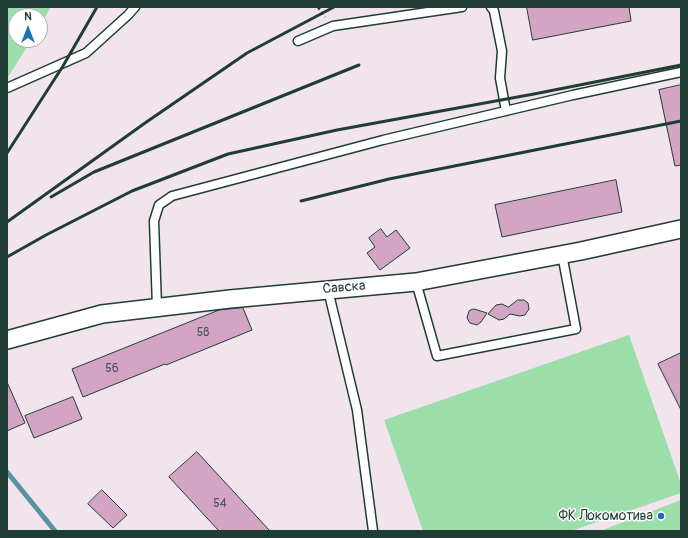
<!DOCTYPE html>
<html>
<head>
<meta charset="utf-8">
<style>
	body { margin:0 }
	#map { position:relative; width:688px; height:538px; overflow:hidden; background:#f2e4ed; font-family:Pangolin,sans-serif }
	canvas { display:block }
	.frame { position:absolute; inset:0; border:8px solid #1f3d34; pointer-events:none }
	.north { position:absolute; left:8px; top:8px; width:40px; height:40px; box-sizing:border-box; background:#fff; border:1px solid #a5b1ae; border-radius:50%; rotate:0deg; font-size:11px; font-weight:700; line-height:16px; text-align:center; color:#1f3d34 }
	.north::after { content:''; display:block; margin:auto; width:14px; height:18px; background:#1f6fb2; clip-path:polygon(50% 0,100% 100%,50% 72%,0 100%) }
</style>
</head>
<body>
<div id="map">
<canvas width="688" height="538"></canvas>
<div class="frame"></div>
<div class="north">N</div>
</div>
<script>
const c = document.querySelector('canvas').getContext('2d');
c.lineJoin = 'round';
function fillPath(path, color) { c.fillStyle = color; c.fill(path, 'evenodd'); }
function trace(path, color, width, dash) { c.strokeStyle = color; c.lineWidth = width; c.lineCap = dash ? 'butt' : 'round'; c.setLineDash(dash || []); c.stroke(path); }
function drawText(font, color, halo, rows, align = 'center') {
  c.font = font + ' Pangolin,sans-serif'; c.lineWidth = 3; c.setLineDash([]); c.textBaseline = 'middle'; c.strokeStyle = halo; c.fillStyle = color; for (const [text, x, y, turn = 0] of rows) {
    c.save(); c.translate(x, y); c.rotate((+turn || 0) * Math.PI / 180); c.textAlign = isNaN(turn) ? turn : align; if (halo) c.strokeText(text, 0, 0); c.fillText(text, 0, 0); c.restore();
  }
}
fillPath(new Path2D(`
	M 7,7 L 51,7 L 40,25 L 40,16 L 16,16 L 16,40 L 31,40 L 7,79 Z
	M 629,335 L 681,484 L 681,493 L 571,531 L 423,531 L 384,420 Z
	M 681,500 L 681,531 L 600,531 Z`), '#9bdeaa');
trace(new Path2D(`
	M 7,472 L 55,531`), '#5b939d', 5);
const building = new Path2D(`
	M 527,7 L 629,7 L 631,21 L 533,40 Z
	M 681,85 L 681,165 L 675,166 L 659,90 Z
	M 616,180 L 622,212 L 502,237 L 495,205 Z
	M 381,229 L 387,237 L 396,230 L 410,248 L 380,270 L 367,253 L 375,247 L 369,238 Z
	M 518,300 L 524,300 L 528,303 L 529,309 L 525,315 L 520,316 L 510,314 L 504,319 L 499,320 L 488,314 L 496,305 L 502,304 L 508,307 Z
	M 243,308 L 252,330 L 166,365 L 165,364 L 83,397 L 72,369 L 219,310 Z
	M 474,309 L 487,313 L 481,322 L 477,325 L 470,323 L 467,318 L 469,311 Z
	M 681,353 L 681,410 L 658,364 Z
	M 7,382 L 25,423 L 7,431 Z
	M 73,397 L 82,419 L 34,438 L 25,416 Z
	M 197,452 L 270,531 L 219,531 L 169,477 Z
	M 102,490 L 127,515 L 113,528 L 88,504 Z`);
fillPath(building, '#d4a4c4');
trace(building, '#1f3d34', 1);
const lane = new Path2D(`
	M 491,7 L 494,11 L 502,51 L 500,78 L 506,111
	M 298,41 L 333,26 L 462,7
	M 7,88 L 86,53 L 128,15 L 135,7
	M 416,282 L 437,356 L 576,329 L 562,254
	M 328,290 L 357,410 L 373,531
	M 157,307 L 154,221 L 159,205 L 172,196 L 383,140 L 573,95 L 681,72`);
const street = new Path2D(`
	M 7,340 L 102,314 L 230,299 L 416,282 L 581,251 L 681,229`);
trace(lane, '#1f3d34', 11);
trace(street, '#1f3d34', 20);
trace(new Path2D(`
	M 318,7 L 325,17`), '#1f3d34', 2.5, [3, 3]);
trace(lane, '#fff', 8);
trace(street, '#fff', 17);
trace(new Path2D(`
	M 7,153 L 63,66 L 97,7
	M 51,197 L 94,172 L 359,65
	M 301,201 L 389,179 L 681,121
	M 7,222 L 145,123 L 247,53 L 334,7
	M 7,257 L 46,235 L 132,191 L 228,154 L 337,130 L 534,94 L 681,65`), '#1f3d34', 3);
for (const [x, y, r, color] of [
	[661,516,4,"#1f6fb2"]
]) { const dot = new Path2D(); dot.arc(x, y, r, 0, 2 * Math.PI); c.fillStyle = color; c.fill(dot); trace(dot, '#fff', 1.5); }
drawText('12px', '#4c5758', null, [
	["58",203,333],
	["56",112,369],
	["54",220,504]
]);
drawText('14px', '#1f3d34', '#fff', [
	["Савска",344,288,-5]
]);
drawText('14px', '#1f3d34', '#fff', [
	["ФК Локомотива",653,516]
], 'right');
</script>
</body>
</html>
